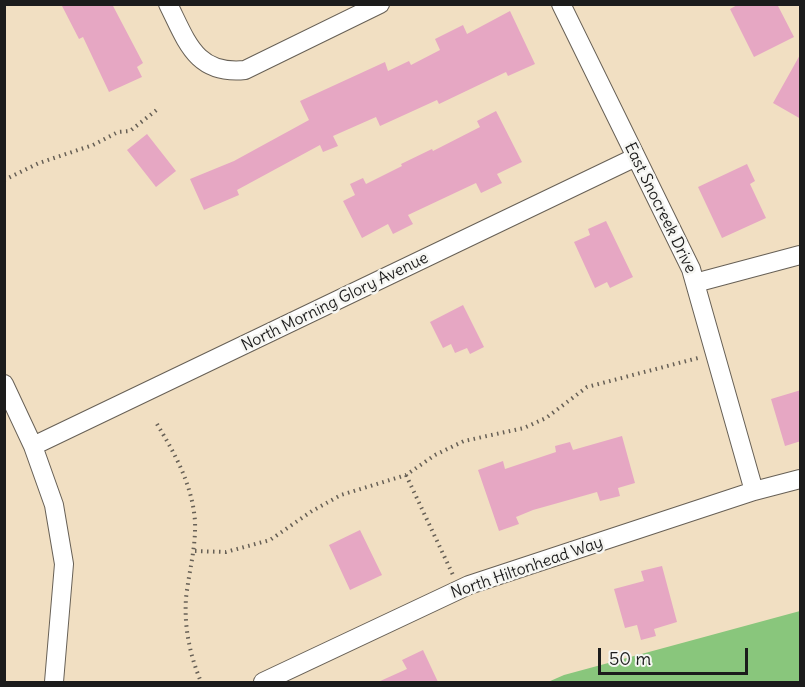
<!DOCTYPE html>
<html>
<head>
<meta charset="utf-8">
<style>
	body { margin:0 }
	#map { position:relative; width:805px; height:687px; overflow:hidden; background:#f1dfc2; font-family:Delius,sans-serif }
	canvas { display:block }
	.frame { position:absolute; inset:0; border:6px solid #1c1c1c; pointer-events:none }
	.scale { position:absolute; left:598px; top:648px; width:150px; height:27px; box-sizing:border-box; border:3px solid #1c1c1c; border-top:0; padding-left:8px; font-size:18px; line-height:21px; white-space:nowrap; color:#1c1c1c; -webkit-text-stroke:4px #f6f6f2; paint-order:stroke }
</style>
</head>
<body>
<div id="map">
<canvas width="805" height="687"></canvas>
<div class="frame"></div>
<div class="scale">50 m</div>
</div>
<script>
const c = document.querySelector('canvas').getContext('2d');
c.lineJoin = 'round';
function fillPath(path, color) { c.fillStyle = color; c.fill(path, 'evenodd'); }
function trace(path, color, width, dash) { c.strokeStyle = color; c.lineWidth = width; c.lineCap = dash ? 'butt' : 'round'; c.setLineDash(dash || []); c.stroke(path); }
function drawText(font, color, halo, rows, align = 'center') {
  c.font = font + ' Delius,sans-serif'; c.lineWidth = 5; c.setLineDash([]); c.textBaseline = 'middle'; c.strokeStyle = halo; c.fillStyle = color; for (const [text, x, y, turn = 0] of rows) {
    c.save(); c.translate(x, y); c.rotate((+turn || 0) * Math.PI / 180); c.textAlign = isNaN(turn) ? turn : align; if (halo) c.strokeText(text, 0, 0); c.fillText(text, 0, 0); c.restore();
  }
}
fillPath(new Path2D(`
	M 800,611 L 800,682 L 548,682 L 564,675 Z`), '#89c67c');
fillPath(new Path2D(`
	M 61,4 L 112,4 L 143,63 L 137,67 L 142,77 L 109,92 L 83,37 L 79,39 Z
	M 739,4 L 777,4 L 794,37 L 754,57 L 730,9 Z
	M 510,11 L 535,64 L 508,76 L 506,72 L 439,104 L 437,100 L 380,126 L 376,117 L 333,136 L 338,146 L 323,152 L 320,145 L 237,190 L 239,195 L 204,210 L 190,179 L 234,161 L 309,120 L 300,101 L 385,62 L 388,71 L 409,61 L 411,65 L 440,50 L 435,39 L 463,25 L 467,34 Z
	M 801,53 L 801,119 L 773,103 Z
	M 496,111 L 522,162 L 497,174 L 502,183 L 481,193 L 476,183 L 408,215 L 413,224 L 393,234 L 388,224 L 362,238 L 343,201 L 355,195 L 350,184 L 363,178 L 366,184 L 402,166 L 401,164 L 432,149 L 433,151 L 480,127 L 477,121 Z
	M 147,134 L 176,171 L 156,187 L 127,150 Z
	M 747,164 L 755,181 L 750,184 L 766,218 L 722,238 L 698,187 Z
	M 606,221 L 633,277 L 610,288 L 607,282 L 595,288 L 574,242 L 590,235 L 588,229 Z
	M 463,305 L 484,347 L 470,354 L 467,348 L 455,353 L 451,344 L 443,348 L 430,322 Z
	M 801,390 L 801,441 L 785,446 L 771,399 Z
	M 622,436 L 635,483 L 618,488 L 620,496 L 600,501 L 597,492 L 533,510 L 516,517 L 519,524 L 499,531 L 478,470 L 503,461 L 505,469 L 556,452 L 555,446 L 570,442 L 573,450 Z
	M 360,530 L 382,575 L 350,590 L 329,545 Z
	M 662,566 L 677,622 L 654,629 L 656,636 L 641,640 L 637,625 L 625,628 L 614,589 L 644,581 L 641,571 Z
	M 423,650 L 438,682 L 378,682 L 407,669 L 402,660 Z`), '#e6a7c3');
const street = new Path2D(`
	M 168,4 C 187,42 196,75 245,70 L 380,4
	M 561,4 L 691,269 L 754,491
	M 695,283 L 800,255
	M 4,384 L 33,446 L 54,505 L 64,564 L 54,682
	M 33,446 L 636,157
	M 263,682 L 469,585 L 754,491 L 800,479`);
trace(street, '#676056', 20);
trace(new Path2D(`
	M 4,180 L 39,163 L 93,145 L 118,132 L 130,131 L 159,108
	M 157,424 C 175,454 192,484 195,521 C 196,548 189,571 186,598 C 184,628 190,655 201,682
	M 406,475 L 453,575
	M 195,551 L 226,552 L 270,540 L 312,511 L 341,495 L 406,475 L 435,455 L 464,441 L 524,428 L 546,418 L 587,387 L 698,358`), '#676056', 4, [1.5, 4.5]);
trace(street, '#fff', 18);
drawText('16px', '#1c1c1c', '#f6f6f2', [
	["East Snocreek Drive",660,208,64],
	["North Morning Glory Avenue",335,302,-26],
	["North Hiltonhead Way",527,568,-19]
]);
</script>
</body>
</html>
